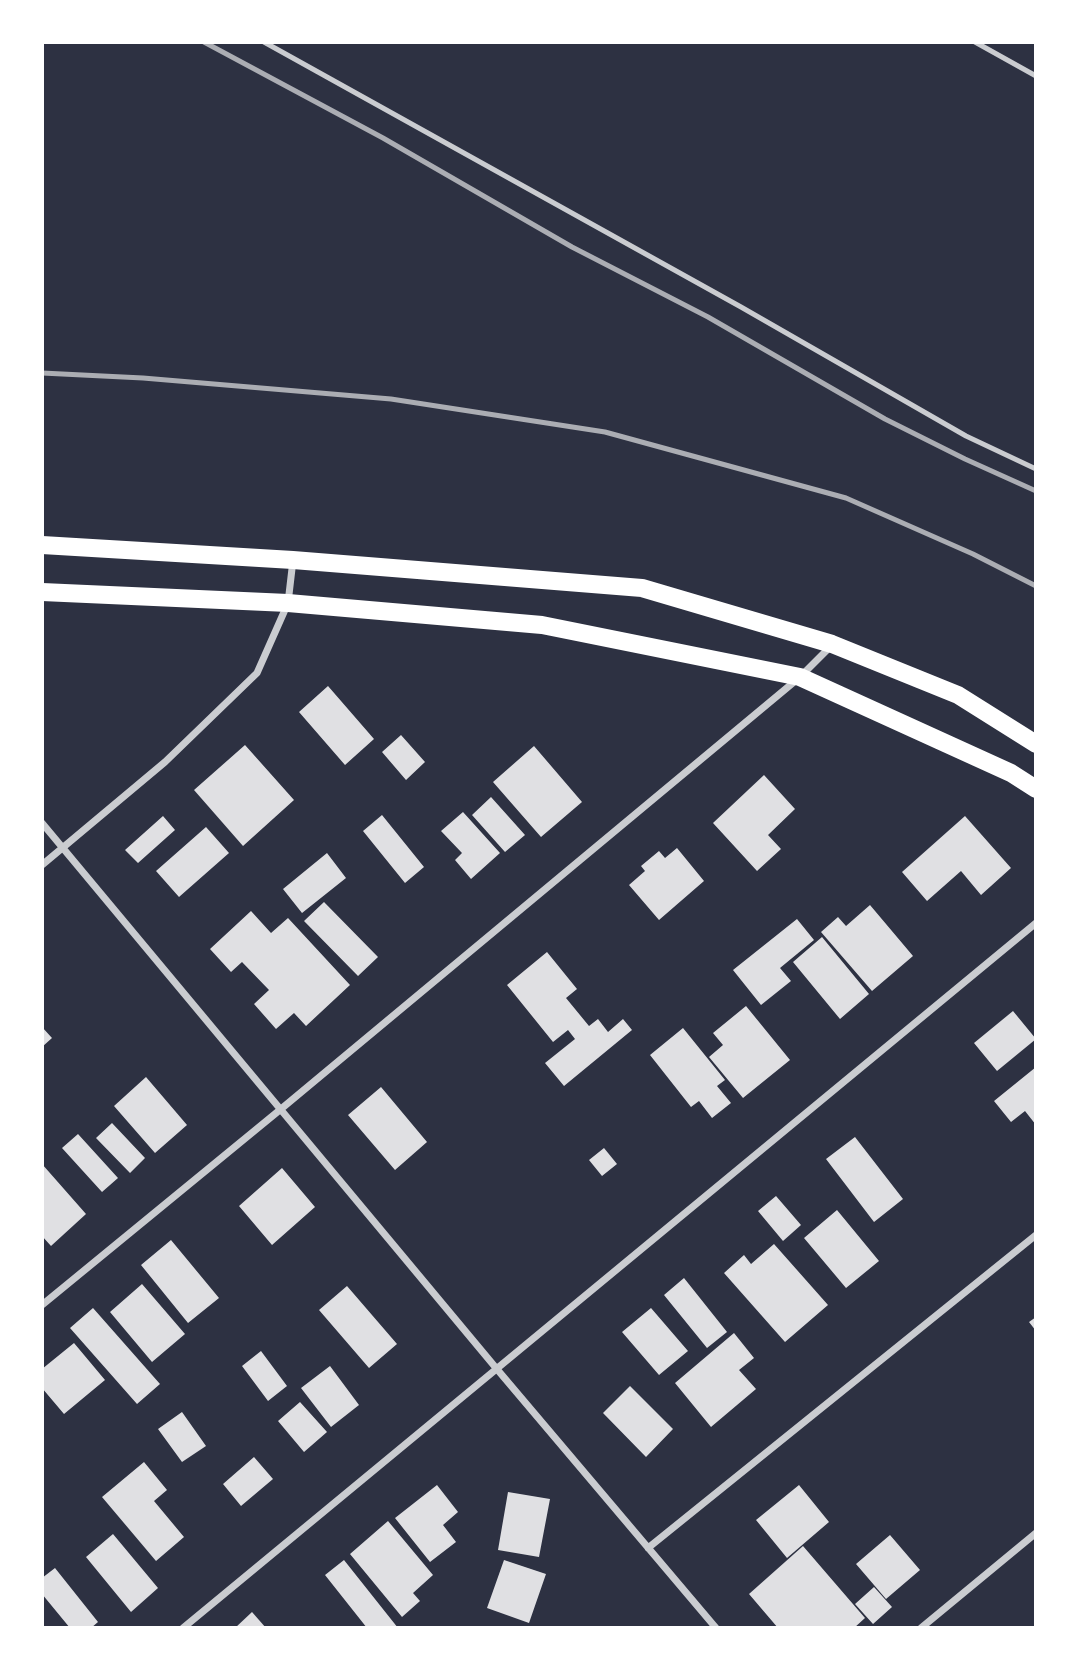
<!DOCTYPE html>
<html>
<head>
<meta charset="utf-8">
<style>
	body { margin:0 }
	#map { position:relative; width:1078px; height:1670px; overflow:hidden; background:#2d3142; font-family:Mulish,sans-serif }
	canvas { display:block }
	.frame { position:absolute; inset:0; border:44px solid #fff; pointer-events:none }
</style>
</head>
<body>
<div id="map">
<canvas width="1078" height="1670"></canvas>
<div class="frame"></div>
</div>
<script>
const c = document.querySelector('canvas').getContext('2d');
c.lineJoin = 'round';
function fillPath(path, color) { c.fillStyle = color; c.fill(path, 'evenodd'); }
function trace(path, color, width, dash) { c.strokeStyle = color; c.lineWidth = width; c.lineCap = dash ? 'butt' : 'round'; c.setLineDash(dash || []); c.stroke(path); }
fillPath(new Path2D(`
	M 328,686 L 374,739 L 345,765 L 299,712 Z
	M 401,735 L 425,762 L 406,780 L 382,752 Z
	M 245,745 L 294,800 L 243,846 L 194,790 Z
	M 534,746 L 582,802 L 541,837 L 493,782 Z
	M 764,775 L 795,809 L 768,835 L 781,849 L 757,871 L 713,823 Z
	M 491,797 L 525,835 L 505,852 L 472,815 Z
	M 463,812 L 500,853 L 471,879 L 455,860 L 462,853 L 441,831 Z
	M 382,815 L 424,867 L 405,883 L 363,831 Z
	M 163,816 L 175,830 L 138,863 L 125,850 Z
	M 965,816 L 1011,868 L 981,895 L 961,871 L 927,901 L 902,872 Z
	M 206,827 L 229,853 L 179,897 L 156,871 Z
	M 677,848 L 704,881 L 659,920 L 629,885 L 645,871 L 641,866 L 659,851 L 665,858 Z
	M 327,853 L 346,878 L 302,913 L 283,889 Z
	M 324,902 L 378,957 L 358,976 L 304,921 Z
	M 870,905 L 913,956 L 872,991 L 821,932 L 838,917 L 846,926 Z
	M 251,911 L 271,933 L 288,918 L 350,985 L 306,1026 L 294,1013 L 276,1029 L 254,1004 L 269,990 L 242,962 L 231,972 L 210,949 Z
	M 797,919 L 814,940 L 780,968 L 791,981 L 761,1005 L 733,970 Z
	M 822,937 L 869,994 L 840,1019 L 793,962 Z
	M 547,952 L 577,989 L 566,998 L 589,1026 L 598,1019 L 608,1032 L 623,1019 L 632,1030 L 564,1086 L 545,1063 L 575,1039 L 568,1030 L 553,1042 L 507,985 Z
	M 746,1006 L 790,1060 L 743,1098 L 709,1057 L 723,1045 L 713,1033 Z
	M 1013,1011 L 1036,1039 L 997,1071 L 974,1043 Z
	M 42,1027 L 52,1038 L 42,1047 Z
	M 683,1028 L 725,1080 L 717,1086 L 731,1103 L 712,1118 L 699,1101 L 691,1107 L 650,1055 Z
	M 1036,1067 L 1036,1125 L 1025,1111 L 1011,1122 L 994,1101 Z
	M 146,1077 L 187,1125 L 155,1153 L 114,1106 Z
	M 381,1087 L 427,1142 L 395,1170 L 348,1115 Z
	M 112,1123 L 145,1158 L 130,1173 L 96,1138 Z
	M 78,1134 L 118,1178 L 102,1192 L 62,1148 Z
	M 855,1137 L 903,1199 L 874,1222 L 826,1159 Z
	M 604,1148 L 617,1164 L 602,1176 L 589,1160 Z
	M 42,1164 L 86,1214 L 51,1246 L 42,1236 Z
	M 282,1168 L 315,1207 L 272,1245 L 239,1206 Z
	M 776,1196 L 801,1225 L 783,1241 L 758,1211 Z
	M 837,1210 L 879,1261 L 846,1288 L 804,1238 Z
	M 171,1240 L 219,1298 L 188,1323 L 141,1265 Z
	M 774,1244 L 828,1305 L 785,1342 L 724,1273 L 744,1255 L 751,1264 Z
	M 684,1278 L 727,1332 L 707,1348 L 664,1295 Z
	M 142,1284 L 185,1334 L 152,1362 L 110,1312 Z
	M 347,1286 L 397,1344 L 369,1368 L 319,1310 Z
	M 93,1308 L 160,1384 L 137,1404 L 70,1328 Z
	M 651,1308 L 688,1351 L 659,1375 L 622,1332 Z
	M 1036,1317 L 1036,1331 L 1029,1322 Z
	M 734,1333 L 754,1358 L 739,1370 L 756,1389 L 711,1427 L 675,1383 Z
	M 74,1343 L 105,1380 L 64,1414 L 42,1388 L 42,1369 Z
	M 261,1351 L 287,1386 L 268,1401 L 242,1366 Z
	M 330,1366 L 359,1405 L 331,1427 L 301,1388 Z
	M 630,1386 L 673,1429 L 646,1457 L 603,1413 Z
	M 300,1402 L 327,1432 L 304,1452 L 278,1421 Z
	M 182,1412 L 206,1446 L 182,1462 L 158,1429 Z
	M 254,1457 L 273,1479 L 241,1506 L 223,1484 Z
	M 144,1462 L 167,1490 L 154,1501 L 184,1537 L 156,1561 L 102,1497 Z
	M 437,1485 L 458,1512 L 443,1525 L 456,1542 L 430,1562 L 395,1518 Z
	M 799,1485 L 829,1522 L 787,1558 L 756,1520 Z
	M 508,1492 L 550,1499 L 539,1557 L 498,1550 Z
	M 388,1521 L 433,1575 L 413,1593 L 420,1601 L 402,1617 L 350,1554 Z
	M 113,1534 L 158,1588 L 131,1612 L 86,1557 Z
	M 890,1535 L 920,1570 L 886,1599 L 856,1564 Z
	M 803,1546 L 865,1618 L 854,1628 L 778,1628 L 749,1594 Z
	M 344,1560 L 398,1628 L 367,1628 L 325,1575 Z
	M 504,1560 L 546,1574 L 529,1623 L 487,1608 Z
	M 55,1568 L 98,1622 L 91,1628 L 70,1628 L 42,1594 L 42,1578 Z
	M 874,1587 L 892,1607 L 873,1624 L 855,1604 Z
	M 252,1612 L 266,1628 L 235,1628 Z`), '#e0e0e3');
trace(new Path2D(`
	M 264,42 L 741,307 L 966,436 L 1036,469
	M 975,42 L 1036,76`), '#caccd0', 5);
trace(new Path2D(`
	M 42,823 L 496,1368 L 716,1628
	M 42,865 L 165,762 L 257,673 L 288,603 L 293,560
	M 42,1305 L 281,1109 L 800,677 L 831,646
	M 648,1548 L 1036,1235
	M 183,1628 L 1036,923
	M 921,1628 L 1036,1533`), '#caccd0', 7);
trace(new Path2D(`
	M 42,545 L 293,560 L 642,588 L 832,644 L 958,695 L 1036,744
	M 42,592 L 288,603 L 542,625 L 800,677 L 1011,773 L 1036,789`), '#fff', 18);
trace(new Path2D(`
	M 204,42 L 383,138 L 572,247 L 708,317 L 885,419 L 965,459 L 1036,491
	M 42,373 L 143,378 L 391,399 L 605,432 L 846,498 L 973,554 L 1036,586`), '#abadb3', 5);
</script>
</body>
</html>
